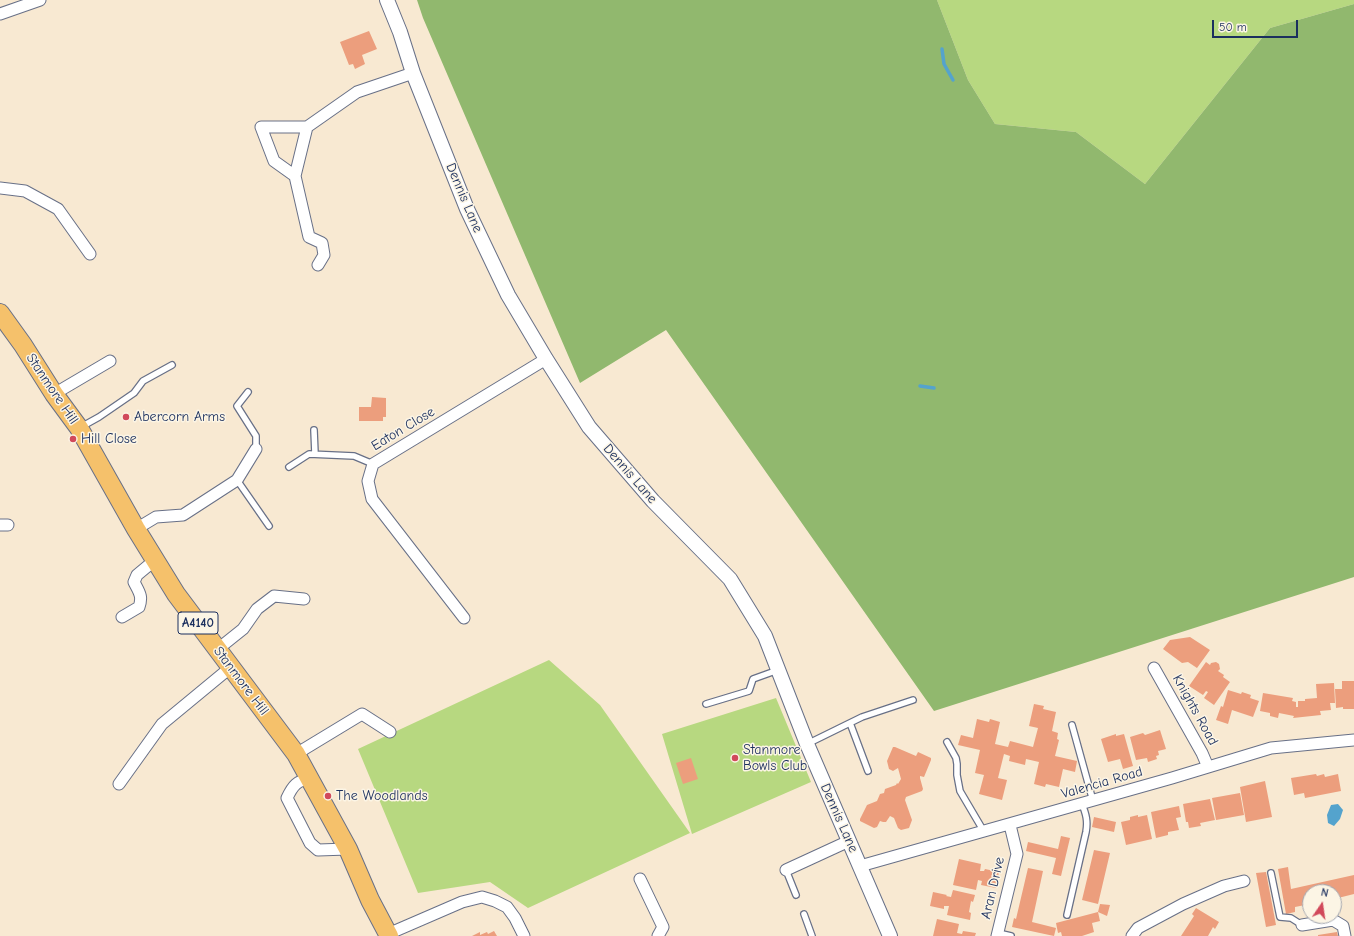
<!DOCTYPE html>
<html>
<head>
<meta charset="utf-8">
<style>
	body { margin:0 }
	#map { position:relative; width:1354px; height:936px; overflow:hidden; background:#f8e9d2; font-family:"Comic Neue",sans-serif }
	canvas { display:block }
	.north { position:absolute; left:1302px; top:884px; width:40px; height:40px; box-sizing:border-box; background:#fcf5e5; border:1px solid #a2a6af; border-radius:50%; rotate:13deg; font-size:11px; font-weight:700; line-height:16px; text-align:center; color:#1b2f5e }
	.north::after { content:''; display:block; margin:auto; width:14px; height:18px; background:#d1495b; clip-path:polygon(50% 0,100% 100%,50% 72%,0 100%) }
	.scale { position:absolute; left:1212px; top:20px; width:86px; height:18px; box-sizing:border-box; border:2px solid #1b2f5e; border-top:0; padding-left:5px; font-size:12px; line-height:14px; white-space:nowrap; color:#1b2f5e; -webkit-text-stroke:3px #fcf5e5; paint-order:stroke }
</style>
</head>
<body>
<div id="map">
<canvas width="1354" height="936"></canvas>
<div class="north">N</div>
<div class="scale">50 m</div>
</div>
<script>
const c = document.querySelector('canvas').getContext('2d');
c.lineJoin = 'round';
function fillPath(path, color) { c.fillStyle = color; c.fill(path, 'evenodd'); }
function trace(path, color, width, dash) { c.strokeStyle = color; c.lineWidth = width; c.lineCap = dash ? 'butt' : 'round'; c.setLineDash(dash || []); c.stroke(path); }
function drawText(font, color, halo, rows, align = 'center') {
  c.font = font + ' "Comic Neue",sans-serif'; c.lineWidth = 3; c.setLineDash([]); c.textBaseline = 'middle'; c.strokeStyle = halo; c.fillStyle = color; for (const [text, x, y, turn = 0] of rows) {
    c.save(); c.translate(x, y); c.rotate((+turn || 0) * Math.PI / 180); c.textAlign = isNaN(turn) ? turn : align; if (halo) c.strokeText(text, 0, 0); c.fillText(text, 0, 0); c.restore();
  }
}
fillPath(new Path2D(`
	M 937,0 L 1354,0 L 1354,4 L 1270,28 L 1145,184 L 1076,132 L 995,124 L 968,80 Z
	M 549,660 L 600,705 L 690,833 L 528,908 L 490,882 L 418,893 L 358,749 Z
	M 776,698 L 811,782 L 692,834 L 662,734 Z`), '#b7d880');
fillPath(new Path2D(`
	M 417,0 L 937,0 L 968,80 L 995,124 L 1076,132 L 1145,184 L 1270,28 L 1354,4 L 1354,577 L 934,711 L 666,330 L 580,383 L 423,18 Z`), '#91b86e');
fillPath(new Path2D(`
	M 1338,804 L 1343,810 L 1340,819 L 1334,826 L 1328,823 L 1327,815 L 1331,805 Z`), '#54a3cd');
trace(new Path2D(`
	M 942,49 L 944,64 L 953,80
	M 920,386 L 934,388`), '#54a3cd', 3.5);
fillPath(new Path2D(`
	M 369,31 L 377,49 L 362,55 L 365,64 L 355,69 L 353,64 L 349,65 L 340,42 Z
	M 372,397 L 386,398 L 386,417 L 383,417 L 383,421 L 359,421 L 359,407 L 371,407 Z
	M 1190,637 L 1210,650 L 1197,668 L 1188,662 L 1182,663 L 1163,649 L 1170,640 Z
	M 1206,662 L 1210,665 L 1211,663 L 1216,662 L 1219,664 L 1220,669 L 1218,671 L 1224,675 L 1223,677 L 1230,682 L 1214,705 L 1204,698 L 1208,692 L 1206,691 L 1203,695 L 1189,686 Z
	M 1342,681 L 1354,681 L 1354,709 L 1343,709 L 1343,707 L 1336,708 L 1335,689 L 1342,689 Z
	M 1334,683 L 1335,703 L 1330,703 L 1331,710 L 1320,711 L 1321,715 L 1293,718 L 1294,716 L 1279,713 L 1278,718 L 1270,716 L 1270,713 L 1260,711 L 1263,693 L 1293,698 L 1292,701 L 1296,702 L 1296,707 L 1298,707 L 1298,701 L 1305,701 L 1305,699 L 1317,698 L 1316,684 Z
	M 1228,690 L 1241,694 L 1242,692 L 1251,695 L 1250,698 L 1259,701 L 1253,717 L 1232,710 L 1228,724 L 1216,720 L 1221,706 L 1223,707 Z
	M 1034,704 L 1044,706 L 1043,709 L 1056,712 L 1052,731 L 1058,733 L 1057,739 L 1059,740 L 1055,756 L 1077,761 L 1075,772 L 1063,769 L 1059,787 L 1046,784 L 1045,787 L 1034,784 L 1039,762 L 1026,759 L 1025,765 L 1009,761 L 1010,756 L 1004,754 L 998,778 L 1007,780 L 1002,800 L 979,794 L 984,775 L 975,773 L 980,750 L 958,745 L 961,735 L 973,738 L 977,719 L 989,722 L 990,719 L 1000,722 L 995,744 L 1008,747 L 1010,741 L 1033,747 L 1038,728 L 1029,726 Z
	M 1160,730 L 1166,749 L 1158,751 L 1159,755 L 1156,756 L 1157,759 L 1148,762 L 1147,758 L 1136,760 L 1130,737 L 1143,733 L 1145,735 Z
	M 1116,734 L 1116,736 L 1124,734 L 1133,766 L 1123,769 L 1120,759 L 1108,762 L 1101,739 Z
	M 893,747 L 895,747 L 916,756 L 918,752 L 931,758 L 931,760 L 924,777 L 920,776 L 920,778 L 923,789 L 922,791 L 906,797 L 905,800 L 912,820 L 909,828 L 901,830 L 898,828 L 894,818 L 890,816 L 886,822 L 883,822 L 880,821 L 877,827 L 874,828 L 860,821 L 860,819 L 867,805 L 877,801 L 880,794 L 884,793 L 885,789 L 896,785 L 897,783 L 898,784 L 901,779 L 898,768 L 893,771 L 889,769 L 887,761 Z
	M 691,758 L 698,779 L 683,784 L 676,763 Z
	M 1316,774 L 1317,776 L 1324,774 L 1325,777 L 1338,774 L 1341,791 L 1305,798 L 1304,793 L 1294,795 L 1291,778 Z
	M 1265,781 L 1272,817 L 1246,822 L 1240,787 Z
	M 1240,793 L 1244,815 L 1216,820 L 1212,798 Z
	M 1210,799 L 1215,820 L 1200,823 L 1201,826 L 1189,828 L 1188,822 L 1186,822 L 1183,804 Z
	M 1179,806 L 1181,817 L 1176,818 L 1179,830 L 1168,832 L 1168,835 L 1156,838 L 1151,812 Z
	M 1138,815 L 1138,817 L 1147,815 L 1152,839 L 1126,845 L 1121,822 L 1130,820 L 1130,817 Z
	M 1094,817 L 1116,822 L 1114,832 L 1092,827 Z
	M 1061,836 L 1070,838 L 1061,876 L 1052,874 L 1056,858 L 1026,851 L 1028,842 L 1058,849 Z
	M 1094,850 L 1110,853 L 1098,904 L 1082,900 Z
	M 959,859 L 981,864 L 980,871 L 984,871 L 985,869 L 999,872 L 996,888 L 981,885 L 982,881 L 978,880 L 976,890 L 953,885 Z
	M 1288,867 L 1291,889 L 1354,875 L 1354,894 L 1334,899 L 1334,892 L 1310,892 L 1310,904 L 1295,907 L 1295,912 L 1286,914 L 1278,869 Z
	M 1028,868 L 1043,871 L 1032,922 L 1056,928 L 1054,936 L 1012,927 L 1014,918 L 1016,919 Z
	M 1266,872 L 1276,925 L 1266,927 L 1256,873 Z
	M 953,890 L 975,895 L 973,902 L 971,901 L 969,912 L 971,913 L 970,920 L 947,915 L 949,906 L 944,906 L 944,909 L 930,906 L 933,892 L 947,895 L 946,896 L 951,897 Z
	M 1100,904 L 1110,905 L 1107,916 L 1098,912 Z
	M 1196,908 L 1219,922 L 1215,929 L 1213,927 L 1208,936 L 1181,936 L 1194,916 L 1192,914 Z
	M 1098,912 L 1100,921 L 1092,923 L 1094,932 L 1082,936 L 1062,936 L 1061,932 L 1058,933 L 1056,923 Z
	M 937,919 L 959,924 L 957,933 L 962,934 L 963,931 L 976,933 L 975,936 L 933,936 Z
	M 494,931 L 497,936 L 472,936 L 480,932 L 480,935 L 487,932 L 488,934 Z
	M 1337,932 L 1338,936 L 1318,936 L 1318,935 Z`), '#ec9e7d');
const service = new Path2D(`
	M 248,392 L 237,406 L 256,436 L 256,449
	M 81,427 L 99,417 L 134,393 L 143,381 L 172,365
	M 314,430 L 315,454
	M 289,467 L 309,454 L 354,456 L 373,464
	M 237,480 L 269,526
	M 706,704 L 749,691 L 753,679 L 778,670
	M 850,723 L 868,771
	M 1072,725 L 1093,801
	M 947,742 L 956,758 L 957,764 L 957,775 L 960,791 L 983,830
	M 807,744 L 862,717 L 913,700
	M 786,870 L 796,895
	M 1271,873 L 1280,917 L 1291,918 L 1302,925
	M 804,914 L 812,936
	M 1067,915 L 1086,832 C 1088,821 1086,814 1082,804
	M 998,933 L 1011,936`);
const minor = new Path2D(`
	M 0,14 L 40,0
	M 307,127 L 261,127 L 274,161 L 295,176 L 307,127 L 357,92 L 413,73
	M 295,176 L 309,237 L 322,243 L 324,255 L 318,265
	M 0,188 L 25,191 L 58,209 L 90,254
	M 54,394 L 110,361
	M 0,525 L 8,525
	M 136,529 L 156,517 L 183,515 L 237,480 L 256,449
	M 122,617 L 139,607 C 143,596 139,592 134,582 L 137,575 L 155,560
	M 464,618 L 372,499 L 368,481 L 373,464 L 546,359
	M 218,649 L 243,629 L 257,609 L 274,596 L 304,599
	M 1154,668 L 1202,753 L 1208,767
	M 296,754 L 362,714 L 390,732
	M 310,778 C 297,781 293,785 287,798 L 310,843 L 318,850 L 348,849
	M 119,784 L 162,724 L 231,667
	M 860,866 L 1172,778 L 1271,748 L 1354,740
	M 786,870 L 849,841
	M 640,879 L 663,927 L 658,936
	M 1302,925 L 1333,920 L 1343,926 L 1345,936
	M 388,934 L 462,902 L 482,897 L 495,901 L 507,907 L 515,918 L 524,936
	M 997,936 L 1017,854 L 1010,825
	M 1132,936 L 1138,928 L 1183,904 L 1224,886 L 1244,881`);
const tertiary = new Path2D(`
	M 387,0 L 400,32 L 413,73 L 467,209 L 508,295 L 546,359 L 589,427 L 653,501 L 730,579 L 765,636 L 807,744 L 890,936`);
const primary = new Path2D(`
	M 0,313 L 23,345 L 54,394 L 79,428 L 136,529 L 176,594 L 296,754 L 348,849 L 370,900 L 389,936`);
trace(service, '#687087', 8);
trace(minor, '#687087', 13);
trace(tertiary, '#687087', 16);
trace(primary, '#687087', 20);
trace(service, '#fff', 5.5);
trace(minor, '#fff', 11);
trace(tertiary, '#fff', 14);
trace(primary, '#f5c16b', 18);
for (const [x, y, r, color] of [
	[126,417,4,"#d1495b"],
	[73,439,4,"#d1495b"],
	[735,758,4,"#d1495b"],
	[328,796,4,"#d1495b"]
]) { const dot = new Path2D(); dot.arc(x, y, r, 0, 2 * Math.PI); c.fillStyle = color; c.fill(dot); trace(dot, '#fcf5e5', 1.5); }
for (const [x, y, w] of [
	[198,623,40]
]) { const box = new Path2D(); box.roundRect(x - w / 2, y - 11, w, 22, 3); c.fillStyle = '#fcf5e5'; c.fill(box); trace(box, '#1b2f5e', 1); }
drawText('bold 13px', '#1b2f5e', null, [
	["A4140",198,623]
]);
drawText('14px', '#1b2f5e', '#fcf5e5', [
	["Dennis Lane",464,198,67],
	["Stanmore Hill",52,389,56],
	["Eaton Close",403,429,-31],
	["Dennis Lane",630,474,49],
	["Stanmore Hill",241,681,53],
	["Knights Road",1195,710,61],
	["Valencia Road",1102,783,-16],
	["Dennis Lane",839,818,66],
	["Aran Drive",993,888,-77]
]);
drawText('14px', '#1b2f5e', '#fcf5e5', [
	["Abercorn Arms",134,417],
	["Hill Close",81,439],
	["Stanmore",743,750],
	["Bowls Club",743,766],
	["The Woodlands",336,796]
], 'left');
</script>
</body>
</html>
